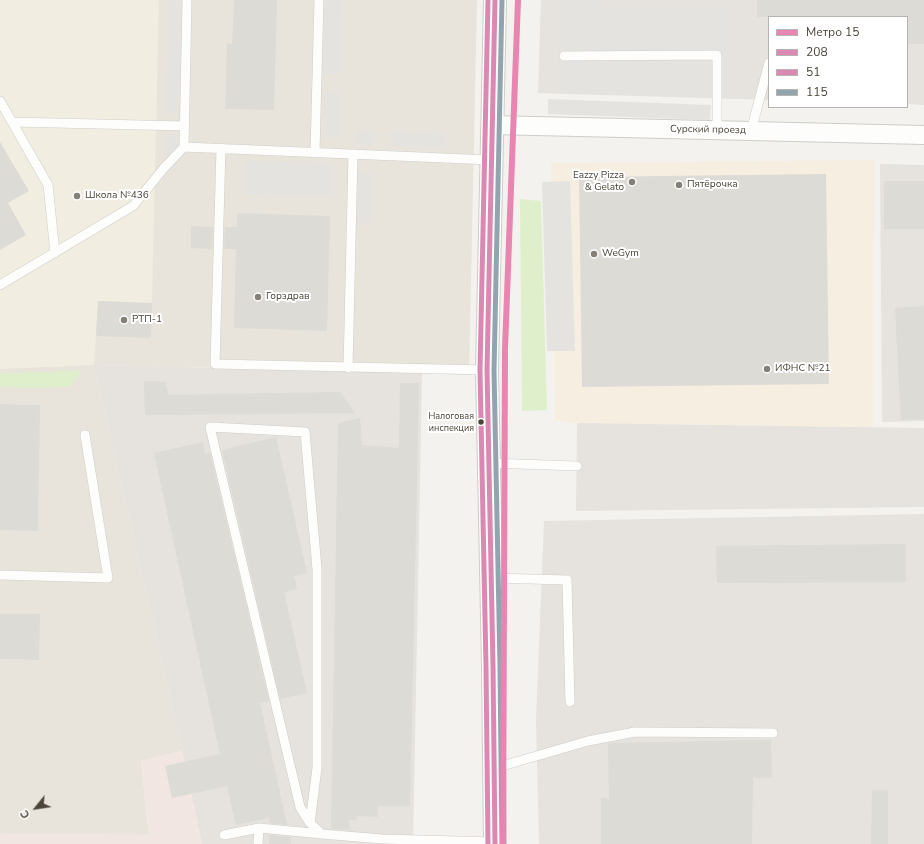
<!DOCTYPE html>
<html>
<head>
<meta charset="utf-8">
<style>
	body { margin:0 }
	#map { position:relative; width:924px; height:844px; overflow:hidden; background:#f3f2ee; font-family:"Nunito Sans",sans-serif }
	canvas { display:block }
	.legend { position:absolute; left:768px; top:16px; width:140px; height:92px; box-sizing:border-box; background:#fff; border:1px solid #b7b4af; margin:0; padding:5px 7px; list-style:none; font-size:12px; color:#4b4438 }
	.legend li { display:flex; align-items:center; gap:8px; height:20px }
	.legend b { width:20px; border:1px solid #b7b4af }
	.north { position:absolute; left:16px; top:788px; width:40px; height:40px; -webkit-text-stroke:3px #fff; paint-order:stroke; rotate:240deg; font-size:11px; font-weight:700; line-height:16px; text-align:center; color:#4b4438 }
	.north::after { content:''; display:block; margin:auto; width:14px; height:18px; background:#4b4438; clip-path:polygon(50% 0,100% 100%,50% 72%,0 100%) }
</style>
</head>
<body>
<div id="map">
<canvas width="924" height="844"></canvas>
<ul class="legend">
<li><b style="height:5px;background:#e885b0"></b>Метро 15</li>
<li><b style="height:5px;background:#db89b3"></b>208</li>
<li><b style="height:5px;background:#db89b3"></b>51</li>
<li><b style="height:5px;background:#92a5af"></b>115</li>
</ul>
<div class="north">С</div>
</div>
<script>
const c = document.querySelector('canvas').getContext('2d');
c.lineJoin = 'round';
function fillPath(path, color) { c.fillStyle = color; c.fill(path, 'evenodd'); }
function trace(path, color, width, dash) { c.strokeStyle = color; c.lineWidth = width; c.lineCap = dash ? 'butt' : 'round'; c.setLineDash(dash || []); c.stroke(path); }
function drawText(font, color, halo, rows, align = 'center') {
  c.font = font + ' "Nunito Sans",sans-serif'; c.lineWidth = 4; c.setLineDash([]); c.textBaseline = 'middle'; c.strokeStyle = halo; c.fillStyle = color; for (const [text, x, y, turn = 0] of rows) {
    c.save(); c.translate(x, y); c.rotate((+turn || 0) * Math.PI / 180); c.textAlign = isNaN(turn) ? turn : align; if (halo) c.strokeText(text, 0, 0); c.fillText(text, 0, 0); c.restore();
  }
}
fillPath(new Path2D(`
	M 0,0 L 477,0 L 469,375 L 422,373 L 94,365 L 182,751 L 141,761 L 149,835 L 1,834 L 0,833 Z`), '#e8e4db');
fillPath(new Path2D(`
	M 874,160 L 873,427 L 577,423 L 555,421 L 551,163 Z`), '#f6eee0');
fillPath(new Path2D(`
	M 541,0 L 924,0 L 924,105 L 907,104 L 907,17 L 769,17 L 769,100 L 538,93 Z
	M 880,164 L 924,165 L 924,421 L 882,422 Z
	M 94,365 L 422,373 L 413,844 L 202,844 L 182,751 Z
	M 577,423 L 924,428 L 924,507 L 576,511 Z
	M 924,514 L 924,844 L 539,844 L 536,721 L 544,521 Z`), '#e6e2dd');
fillPath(new Path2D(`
	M 0,0 L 159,0 L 152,303 L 98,301 L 94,365 L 0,369 Z`), '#f1ede0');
fillPath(new Path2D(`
	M 182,751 L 202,844 L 0,844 L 0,833 L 1,834 L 149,835 L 141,761 Z`), '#f2e6e2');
fillPath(new Path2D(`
	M 520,199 L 541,201 L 547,410 L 522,411 Z
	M 82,371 L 69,387 L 32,388 L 0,387 L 0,373 Z`), '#dfefcc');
fillPath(new Path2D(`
	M 168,0 L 182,0 L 179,113 L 165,113 Z
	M 325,0 L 342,0 L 340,74 L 323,74 Z
	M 562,2 L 731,8 L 728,98 L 559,92 Z
	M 324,92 L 339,92 L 338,138 L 323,137 Z
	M 548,99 L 711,105 L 710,120 L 548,114 Z
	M 355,130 L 374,131 L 373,146 L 354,145 Z
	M 391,131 L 446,134 L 446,148 L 391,146 Z
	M 165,134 L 178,135 L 177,169 L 164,168 Z
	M 244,161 L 333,163 L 333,196 L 243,194 Z
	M 358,172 L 372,172 L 370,225 L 357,225 Z
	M 570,181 L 575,351 L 547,351 L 542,182 Z`), '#e5e3df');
fillPath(new Path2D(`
	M 234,0 L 277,0 L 274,110 L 225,109 L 227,43 L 232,44 Z
	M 757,0 L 924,0 L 924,44 L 907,44 L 907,17 L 757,17 Z
	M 0,142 L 29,191 L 8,203 L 26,235 L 0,250 Z
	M 826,174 L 829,384 L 582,387 L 579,177 Z
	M 884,181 L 924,181 L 924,229 L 884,229 Z
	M 237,213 L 330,216 L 327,331 L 234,328 L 236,249 L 224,249 L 225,227 L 237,227 Z
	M 191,226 L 213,227 L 212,249 L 191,248 Z
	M 98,301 L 152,303 L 151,338 L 96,336 Z
	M 924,306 L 924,419 L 901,420 L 895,308 Z
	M 144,381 L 166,382 L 168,395 L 340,392 L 355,413 L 145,415 Z
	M 400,383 L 419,383 L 410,806 L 378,806 L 378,817 L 356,816 L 357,820 L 349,820 L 350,830 L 331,829 L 338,423 L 360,418 L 362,445 L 399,448 Z
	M 0,404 L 40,405 L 38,531 L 0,530 Z
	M 276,437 L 307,573 L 294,576 L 297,589 L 284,592 L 307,693 L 280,699 L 222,450 Z
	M 203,442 L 205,454 L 210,453 L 269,701 L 260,703 L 287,825 L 269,823 L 269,818 L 236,825 L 227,786 L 172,798 L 165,766 L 220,754 L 154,453 Z
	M 906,544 L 906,582 L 717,583 L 716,546 Z
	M 0,614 L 40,614 L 39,660 L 0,659 Z
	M 771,740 L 772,778 L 753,778 L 752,844 L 601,844 L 601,797 L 609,799 L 608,743 Z
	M 872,790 L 888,790 L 888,844 L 871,844 Z
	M 269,835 L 290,837 L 291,844 L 269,844 Z`), '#dddbd6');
const service = new Path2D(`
	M 187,0 L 184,147 L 491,160
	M 564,56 L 717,55 L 717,130
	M 0,101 L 48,185 L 55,253
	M 12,122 L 185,126
	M 751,131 L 769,63
	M 221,148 L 215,364 L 487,370
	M 315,152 L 319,0
	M 0,285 L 133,206 L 164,168 L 184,147
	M 348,368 L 353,154
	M 489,463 L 577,466
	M 0,575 L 108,578 L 85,435
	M 492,578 L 567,580 L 570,702
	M 495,768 L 588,741 L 635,732 L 773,733
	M 310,823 L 317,768 L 317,569 L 305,432 L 210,427 L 300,807 L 310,823 L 322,834 L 382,839 L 495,842
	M 224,835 L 259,828
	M 258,844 L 259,828 L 322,834`);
const minor = new Path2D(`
	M 492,125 L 924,135`);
const tertiary = new Path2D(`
	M 495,0 L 487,370 L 493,666 L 495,844`);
trace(service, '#cfcdc8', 10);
trace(minor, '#cfcdc8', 20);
trace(tertiary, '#cfcdc8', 24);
trace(service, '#fdfdfc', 9);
trace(minor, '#fdfdfc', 18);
trace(tertiary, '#fdfdfc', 22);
trace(new Path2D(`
	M 495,0 L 487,370 L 493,666 L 495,844`), '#db89b3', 5);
trace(new Path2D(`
	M 488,0 L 480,370 L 486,666 L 488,844`), '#db89b3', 5);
trace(new Path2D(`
	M 502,0 L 494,370 L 500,666 L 502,844`), '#92a5af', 5);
trace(new Path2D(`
	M 503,844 L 505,349 L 518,0`), '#e885b0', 6);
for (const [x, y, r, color] of [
	[632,182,4,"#868178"],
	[679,185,4,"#868178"],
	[77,196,4,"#868178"],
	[594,254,4,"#868178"],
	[258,297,4,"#868178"],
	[124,320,4,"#868178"],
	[767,369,4,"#868178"],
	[481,422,3.5,"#4b4438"]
]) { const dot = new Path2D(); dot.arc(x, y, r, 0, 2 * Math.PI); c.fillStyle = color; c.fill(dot); trace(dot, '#fff', 1.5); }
drawText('9px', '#4b4438', '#fff', [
	["Налоговая",474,417],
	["инспекция",474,429]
], 'right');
drawText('10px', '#4b4438', '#fff', [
	["Сурский проезд",708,130,1]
]);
drawText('10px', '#4b4438', '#fff', [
	["Eazzy Pizza",624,176,"right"],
	["& Gelato",624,188,"right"],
	["Пятёрочка",687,185],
	["Школа №436",85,196],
	["WeGym",602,254],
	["Горздрав",266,297],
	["РТП-1",132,320],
	["ИФНС №21",775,369]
], 'left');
</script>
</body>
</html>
